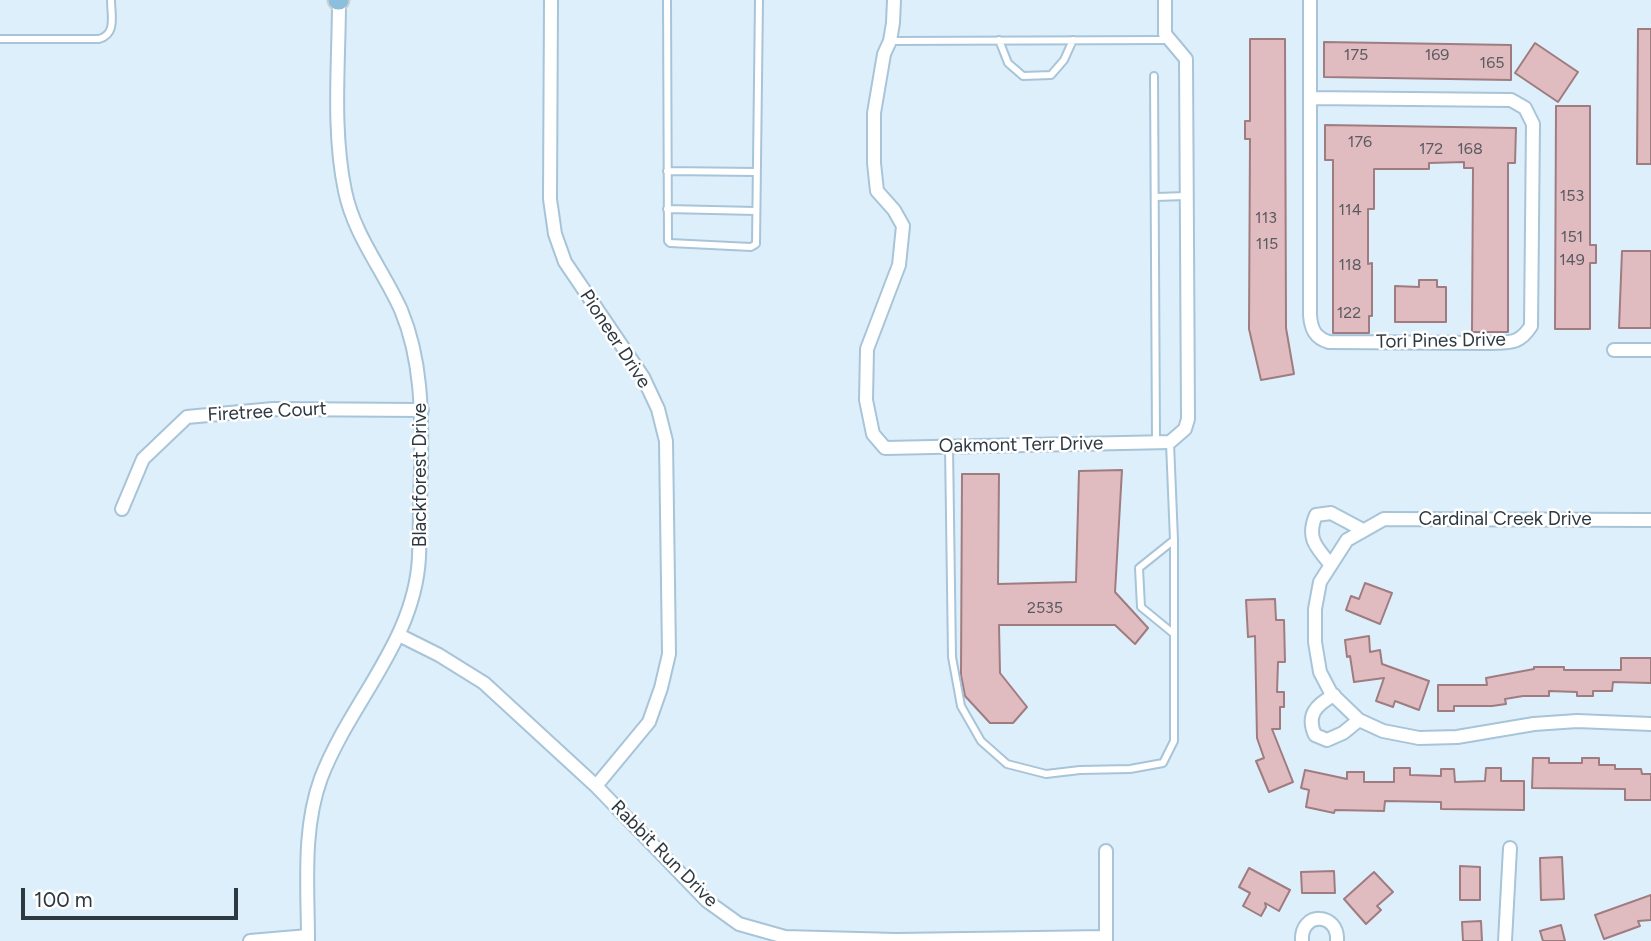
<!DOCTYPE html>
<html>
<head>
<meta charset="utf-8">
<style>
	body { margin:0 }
	#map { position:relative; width:1651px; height:941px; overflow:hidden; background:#deeffc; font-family:Figtree,sans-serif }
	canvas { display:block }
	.scale { position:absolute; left:21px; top:888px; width:217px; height:32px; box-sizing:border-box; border:4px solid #2d3941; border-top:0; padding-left:9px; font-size:21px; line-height:24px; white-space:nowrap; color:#2d3941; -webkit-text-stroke:5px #fff; paint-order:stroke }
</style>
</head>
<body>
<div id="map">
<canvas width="1651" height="941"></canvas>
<div class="scale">100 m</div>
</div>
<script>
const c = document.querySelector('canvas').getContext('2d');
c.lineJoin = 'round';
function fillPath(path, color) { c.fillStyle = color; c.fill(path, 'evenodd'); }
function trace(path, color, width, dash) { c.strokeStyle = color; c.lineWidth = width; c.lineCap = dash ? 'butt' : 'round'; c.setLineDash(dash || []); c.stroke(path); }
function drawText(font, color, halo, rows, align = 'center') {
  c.font = font + ' Figtree,sans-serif'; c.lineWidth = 5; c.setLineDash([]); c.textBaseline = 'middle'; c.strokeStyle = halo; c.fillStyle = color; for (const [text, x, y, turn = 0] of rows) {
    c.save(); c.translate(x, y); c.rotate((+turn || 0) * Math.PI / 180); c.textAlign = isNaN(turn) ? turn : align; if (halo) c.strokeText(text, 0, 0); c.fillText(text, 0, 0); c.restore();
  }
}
const building = new Path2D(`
	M 1638,29 L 1651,29 L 1651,164 L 1637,164 Z
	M 1250,39 L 1285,39 L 1286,328 L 1294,374 L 1261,380 L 1249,329 L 1250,139 L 1245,139 L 1245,121 L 1250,121 Z
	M 1324,42 L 1511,45 L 1511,80 L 1324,77 Z
	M 1535,43 L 1578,72 L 1558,102 L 1515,73 Z
	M 1556,106 L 1590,106 L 1590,245 L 1596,245 L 1596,263 L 1590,263 L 1590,329 L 1555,329 Z
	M 1325,125 L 1516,128 L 1515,163 L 1508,163 L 1508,332 L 1472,332 L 1473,168 L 1464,168 L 1464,162 L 1429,163 L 1429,169 L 1374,169 L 1374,209 L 1368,209 L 1368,264 L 1372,263 L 1372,316 L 1369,316 L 1369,333 L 1333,333 L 1333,160 L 1325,160 Z
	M 1622,251 L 1651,251 L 1651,328 L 1619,328 Z
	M 1419,280 L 1437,280 L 1437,287 L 1446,287 L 1446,322 L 1395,322 L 1395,286 L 1419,287 Z
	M 1122,470 L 1115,592 L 1148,628 L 1135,644 L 1115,625 L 999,625 L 1000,673 L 1027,707 L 1013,723 L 990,723 L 965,696 L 961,675 L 962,474 L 999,474 L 998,584 L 1076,582 L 1079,471 Z
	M 1365,583 L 1392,593 L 1380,624 L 1346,610 L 1351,596 L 1359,599 Z
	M 1275,599 L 1276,620 L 1284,620 L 1285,662 L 1278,662 L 1277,692 L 1284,692 L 1284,707 L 1280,707 L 1280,729 L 1272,729 L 1293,782 L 1269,792 L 1256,761 L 1264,758 L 1257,738 L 1255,636 L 1248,637 L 1246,600 Z
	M 1369,636 L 1370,652 L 1380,650 L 1382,664 L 1429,681 L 1419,710 L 1395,701 L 1393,707 L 1376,701 L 1384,678 L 1354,682 L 1350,656 L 1347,657 L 1345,640 Z
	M 1621,658 L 1651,658 L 1651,683 L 1613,682 L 1612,691 L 1593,691 L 1593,696 L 1577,696 L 1577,692 L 1549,691 L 1549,696 L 1523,696 L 1505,699 L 1506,704 L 1492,706 L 1454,706 L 1454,711 L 1438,711 L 1438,685 L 1487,685 L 1486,678 L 1534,669 L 1534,667 L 1564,667 L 1564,670 L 1621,670 Z
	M 1533,758 L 1549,758 L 1549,763 L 1582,763 L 1582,758 L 1599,758 L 1599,765 L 1615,765 L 1615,769 L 1641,769 L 1642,774 L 1651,774 L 1651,800 L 1625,800 L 1625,789 L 1532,788 Z
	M 1394,768 L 1410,768 L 1410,775 L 1441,776 L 1441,769 L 1454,769 L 1455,782 L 1485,781 L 1486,768 L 1501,768 L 1501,781 L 1524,781 L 1524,810 L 1441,809 L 1441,802 L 1385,801 L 1384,811 L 1335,810 L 1334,813 L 1306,807 L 1309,790 L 1301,788 L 1305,770 L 1347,779 L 1347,772 L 1364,772 L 1364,782 L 1394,782 Z
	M 1562,857 L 1564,899 L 1541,900 L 1540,858 Z
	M 1460,866 L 1480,867 L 1480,900 L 1460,900 Z
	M 1249,868 L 1290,890 L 1279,911 L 1265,903 L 1266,907 L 1261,916 L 1243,906 L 1250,893 L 1239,887 Z
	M 1334,871 L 1335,893 L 1302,893 L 1301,872 Z
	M 1374,872 L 1393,892 L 1377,906 L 1381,910 L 1366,924 L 1344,899 Z
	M 1651,895 L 1651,920 L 1638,921 L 1640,926 L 1604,939 L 1595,915 Z
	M 1481,921 L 1482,941 L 1463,941 L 1462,922 Z
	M 1561,925 L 1565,941 L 1543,941 L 1540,931 Z`);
fillPath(building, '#e0bcc0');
trace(building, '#9e7c80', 2);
const service = new Path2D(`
	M 667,0 L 668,241 L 670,243 L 751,247 L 756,244 L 759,0
	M 0,39 L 99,39 C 117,34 111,16 111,0
	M 999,40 L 1008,63 L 1023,76 L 1051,75 L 1064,60 L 1073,40
	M 890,41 L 1168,40
	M 1154,76 L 1156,442
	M 667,171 L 756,172
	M 1155,197 L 1187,196
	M 667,209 L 756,211
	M 949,446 L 952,657 L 961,706 L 981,741 L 1007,764 L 1046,774 L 1080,770 L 1130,769 L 1163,763 L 1174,741 L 1174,540 L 1170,443
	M 1174,634 L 1141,607 L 1139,568 L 1174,540`);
const minor = new Path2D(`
	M 551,0 L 550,199 L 555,234 L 565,262 L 643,377 L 658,409 L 666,441 L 669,654 L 661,688 L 649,722 L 596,786
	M 894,0 L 893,23 L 890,41 L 884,54 L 874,113 L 874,163 L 877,191 L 894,210 L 903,226 L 899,265 L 867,349 L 866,400 L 873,434 L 885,448 L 1170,442 L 1185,429 L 1188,419 L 1186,59 L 1165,34 L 1165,0
	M 1310,0 L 1310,315 C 1311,329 1315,338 1329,342 L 1489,343 C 1509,342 1519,345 1531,326 L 1533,124 L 1525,108 L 1511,100 L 1310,98
	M 1614,350 L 1651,350
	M 122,509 L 143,459 L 187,417 L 273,409 L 422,410
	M 1651,520 L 1384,519 L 1347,540 L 1320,582 L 1315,609 L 1315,642 L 1320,672 L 1331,693 L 1359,720 L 1383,731 L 1419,738 L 1457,737 L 1534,724 L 1577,721 L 1651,724
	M 1331,565 C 1316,547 1306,538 1316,515 L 1331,513 L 1363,530
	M 399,635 L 439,655 L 484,683 L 596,786 L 707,901 L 739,924 L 785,937 L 896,940 L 1106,937
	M 1334,695 C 1316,705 1306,715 1315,735 L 1327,740 L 1343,733 L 1359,720
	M 250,941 L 308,936
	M 308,941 C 308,887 302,830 321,778 C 350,702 415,641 419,557 C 420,527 420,497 421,467 C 422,414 422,360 401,310 C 383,270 354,235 345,191 C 332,129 339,63 339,0
	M 1106,941 L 1106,851
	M 1302,941 C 1300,911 1339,912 1337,941
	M 1505,941 L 1510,848`);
const primary = new Path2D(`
	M 338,0 L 339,0`);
trace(service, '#a7c4d8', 10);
trace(minor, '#a7c4d8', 16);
trace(primary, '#cdcfd1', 23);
trace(service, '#fff', 6);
trace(minor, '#fff', 12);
trace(primary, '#8bbfdd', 19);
drawText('16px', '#5a5a61', null, [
	["175",1356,55],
	["169",1437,55],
	["165",1492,63],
	["176",1360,142],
	["172",1431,149],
	["168",1470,149],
	["153",1572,196],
	["114",1350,210],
	["113",1266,218],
	["151",1572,237],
	["115",1267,244],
	["149",1572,260],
	["118",1350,265],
	["122",1349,313],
	["2535",1045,608]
]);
drawText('19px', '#2d3941', '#fff', [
	["Pioneer Drive",615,339,57],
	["Tori Pines Drive",1441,341,-1],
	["Firetree Court",267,412,-3],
	["Oakmont Terr Drive",1021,445,-1],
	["Blackforest Drive",420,475,-90],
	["Cardinal Creek Drive",1505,519],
	["Rabbit Run Drive",664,854,45]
]);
</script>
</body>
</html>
